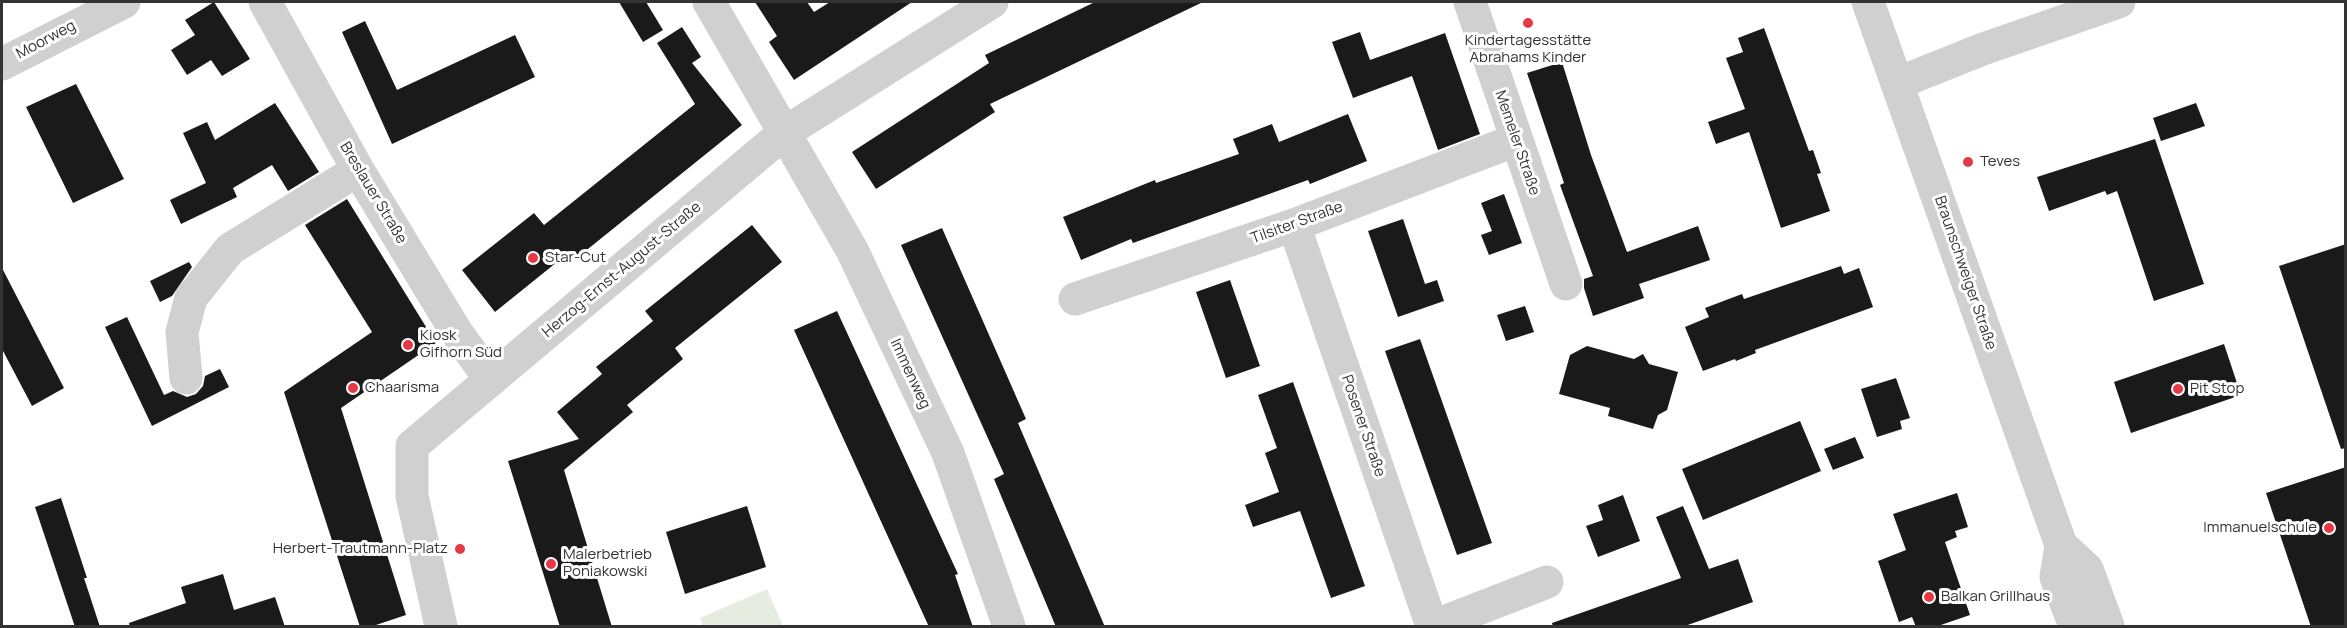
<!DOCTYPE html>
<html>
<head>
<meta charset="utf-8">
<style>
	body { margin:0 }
	#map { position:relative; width:2347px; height:628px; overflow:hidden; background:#fff; font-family:Manrope,sans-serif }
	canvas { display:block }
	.frame { position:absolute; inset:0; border:3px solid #333; pointer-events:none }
</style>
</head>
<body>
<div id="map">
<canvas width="2347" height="628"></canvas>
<div class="frame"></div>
</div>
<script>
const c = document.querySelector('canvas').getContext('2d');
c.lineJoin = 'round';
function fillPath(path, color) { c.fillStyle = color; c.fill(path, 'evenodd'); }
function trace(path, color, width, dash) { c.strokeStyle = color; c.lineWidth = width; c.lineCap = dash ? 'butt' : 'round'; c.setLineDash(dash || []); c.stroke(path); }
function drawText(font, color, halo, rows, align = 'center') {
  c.font = font + ' Manrope,sans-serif'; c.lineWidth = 6; c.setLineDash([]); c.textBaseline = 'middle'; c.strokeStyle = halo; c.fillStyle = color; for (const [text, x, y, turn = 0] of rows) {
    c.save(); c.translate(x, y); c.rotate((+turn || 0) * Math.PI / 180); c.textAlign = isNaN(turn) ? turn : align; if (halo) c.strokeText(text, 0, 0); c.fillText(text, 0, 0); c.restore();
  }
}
fillPath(new Path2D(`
	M 767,589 L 783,626 L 703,626 L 700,618 Z`), '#e6ecdf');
fillPath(new Path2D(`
	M 214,2 L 250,59 L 222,76 L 211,60 L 187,75 L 171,50 L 195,35 L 185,20 Z
	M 619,2 L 646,2 L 663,30 L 643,42 Z
	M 755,2 L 807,2 L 814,12 L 830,2 L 912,2 L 794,80 L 769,42 L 777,36 Z
	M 1095,2 L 1203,2 L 990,104 L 995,112 L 876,189 L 852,152 L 989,63 L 985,55 Z
	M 365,21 L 397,90 L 515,35 L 535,77 L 392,144 L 342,32 Z
	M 682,27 L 701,57 L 692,63 L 742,125 L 573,261 L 567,254 L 495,312 L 462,270 L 534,213 L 544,225 L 695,104 L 657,43 Z
	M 1764,28 L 1809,151 L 1813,150 L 1821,173 L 1817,174 L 1830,211 L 1781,228 L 1749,132 L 1716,144 L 1708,122 L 1745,109 L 1726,58 L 1743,52 L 1738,38 Z
	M 1360,32 L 1370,60 L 1445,33 L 1480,134 L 1438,150 L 1412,76 L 1353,98 L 1332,42 Z
	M 1562,62 L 1591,155 L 1627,252 L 1698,226 L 1710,260 L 1639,284 L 1644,298 L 1593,316 L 1584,288 L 1584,279 L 1593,276 L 1560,185 L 1564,183 L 1527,73 Z
	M 76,84 L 124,179 L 73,203 L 26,107 Z
	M 275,103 L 319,172 L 288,191 L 272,165 L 233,188 L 237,197 L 181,224 L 170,200 L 206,183 L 183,133 L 207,122 L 215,140 Z
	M 2196,103 L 2205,126 L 2161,141 L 2153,118 Z
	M 1348,114 L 1367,161 L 1310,184 L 1308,180 L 1133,243 L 1131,239 L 1081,260 L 1063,217 L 1155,180 L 1156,183 L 1239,154 L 1233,139 L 1272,124 L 1279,142 Z
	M 2155,139 L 2204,284 L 2154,301 L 2117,191 L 2107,195 L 2105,191 L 2049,211 L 2037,177 Z
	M 1504,194 L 1522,243 L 1489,255 L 1481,235 L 1492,231 L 1481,203 Z
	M 347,199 L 436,343 L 341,408 L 406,615 L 370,627 L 360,627 L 284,392 L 372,332 L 305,225 Z
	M 1403,219 L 1425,284 L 1437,280 L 1444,301 L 1398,317 L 1368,231 Z
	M 752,225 L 782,262 L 675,348 L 683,359 L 627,405 L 633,412 L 564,470 L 612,627 L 560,627 L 508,461 L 579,439 L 557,412 L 602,374 L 596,367 L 653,321 L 645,311 Z
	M 942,228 L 1026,419 L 1018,423 L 1105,627 L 1056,627 L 994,479 L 1004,474 L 901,245 Z
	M 2346,244 L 2346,448 L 2341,449 L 2279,266 Z
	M 189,262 L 192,267 L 172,296 L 160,302 L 150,281 Z
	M 1841,266 L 1844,274 L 1859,268 L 1873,307 L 1755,350 L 1756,353 L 1736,361 L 1735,359 L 1703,371 L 1685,327 L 1709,317 L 1705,308 L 1742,294 L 1744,299 Z
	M 2,268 L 64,388 L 32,406 L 2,349 Z
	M 1230,280 L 1260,366 L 1226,378 L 1196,292 Z
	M 1525,306 L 1534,332 L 1506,341 L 1497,315 Z
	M 837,311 L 958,574 L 955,575 L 973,627 L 929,627 L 794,330 Z
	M 127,317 L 164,395 L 173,391 L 187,397 L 196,394 L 203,386 L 205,376 L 220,369 L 229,387 L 152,426 L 105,327 Z
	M 1420,339 L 1492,543 L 1457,555 L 1385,351 Z
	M 2224,344 L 2241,395 L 2131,433 L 2114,382 Z
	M 1587,346 L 1634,359 L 1643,354 L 1649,364 L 1678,372 L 1667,410 L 1658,415 L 1653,429 L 1608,416 L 1610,408 L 1559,394 L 1570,355 Z
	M 1896,378 L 1910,418 L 1900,421 L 1902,429 L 1877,437 L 1861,389 Z
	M 1293,382 L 1365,586 L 1331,598 L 1300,511 L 1253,527 L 1245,505 L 1279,492 L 1265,453 L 1277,448 L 1258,395 Z
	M 1800,421 L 1821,471 L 1703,520 L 1682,469 Z
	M 1855,437 L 1864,458 L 1833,470 L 1824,449 Z
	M 2346,467 L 2346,627 L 2311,627 L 2266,493 Z
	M 1957,493 L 1968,527 L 1955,531 L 1957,537 L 1945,542 L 1970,615 L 1935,627 L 1916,627 L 1912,617 L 1899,622 L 1878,561 L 1906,550 L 1893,514 Z
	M 1623,495 L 1640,541 L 1598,557 L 1586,526 L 1603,520 L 1598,505 Z
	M 61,498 L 87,578 L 84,578 L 100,627 L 75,627 L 35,507 Z
	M 747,506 L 766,567 L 685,594 L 666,532 Z
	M 1683,506 L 1709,569 L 1738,559 L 1753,602 L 1682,627 L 1553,627 L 1552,623 L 1681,578 L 1656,517 Z
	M 223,574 L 234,610 L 275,597 L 285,627 L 130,627 L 129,623 L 186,603 L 181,587 Z`), '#1a1a1a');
trace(new Path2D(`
	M 265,2 L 358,170 L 457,333 L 491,380
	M 709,2 L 852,250 L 948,453 L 1009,626
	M 1470,2 L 1566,284
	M 1868,2 L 2061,545 L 2087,569 L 2108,626
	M 2,64 L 124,2
	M 1898,83 L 1983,49 L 2119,2
	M 1294,225 L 1432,626
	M 1075,299 L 1294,225 L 1516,140
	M 186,378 L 182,332 L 191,298 L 230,249 L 358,170
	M 2061,545 L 2056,577 L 2075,626
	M 441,626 L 412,496 L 412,446 L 784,133 L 992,2
	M 1434,626 L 1547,582`), '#d0d0d0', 33);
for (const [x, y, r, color] of [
	[1528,23,6,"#e63946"],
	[1968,162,6,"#e63946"],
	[533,258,6,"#e63946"],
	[408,345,6,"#e63946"],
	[353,388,6,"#e63946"],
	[2178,389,6,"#e63946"],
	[2329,528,6,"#e63946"],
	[460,549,6,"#e63946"],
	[551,564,6,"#e63946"],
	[1929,597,6,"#e63946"]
]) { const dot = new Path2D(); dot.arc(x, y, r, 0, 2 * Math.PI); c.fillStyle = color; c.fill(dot); trace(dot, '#fff', 2); }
drawText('15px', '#333', '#fff', [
	["Moorweg",46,40,-28],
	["Memeler Straße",1517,143,71],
	["Breslauer Straße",373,193,59],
	["Tilsiter Straße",1297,223,-20],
	["Herzog-Ernst-August-Straße",622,270,-40],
	["Braunschweiger Straße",1965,273,71],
	["Immenweg",910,374,65],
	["Posener Straße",1363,426,71]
]);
drawText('15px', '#333', '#fff', [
	["Kindertagesstätte",1528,41,"center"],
	["Abrahams Kinder",1528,58,"center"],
	["Teves",1980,162],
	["Star-Cut",545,258],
	["Kiosk",420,336],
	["Gifhorn Süd",420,353],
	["Chaarisma",365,388],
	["Pit Stop",2190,389],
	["Immanuelschule",2317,528,"right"],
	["Herbert-Trautmann-Platz",448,549,"right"],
	["Malerbetrieb",563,555],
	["Poniakowski",563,572],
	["Balkan Grillhaus",1941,597]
], 'left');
</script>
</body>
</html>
